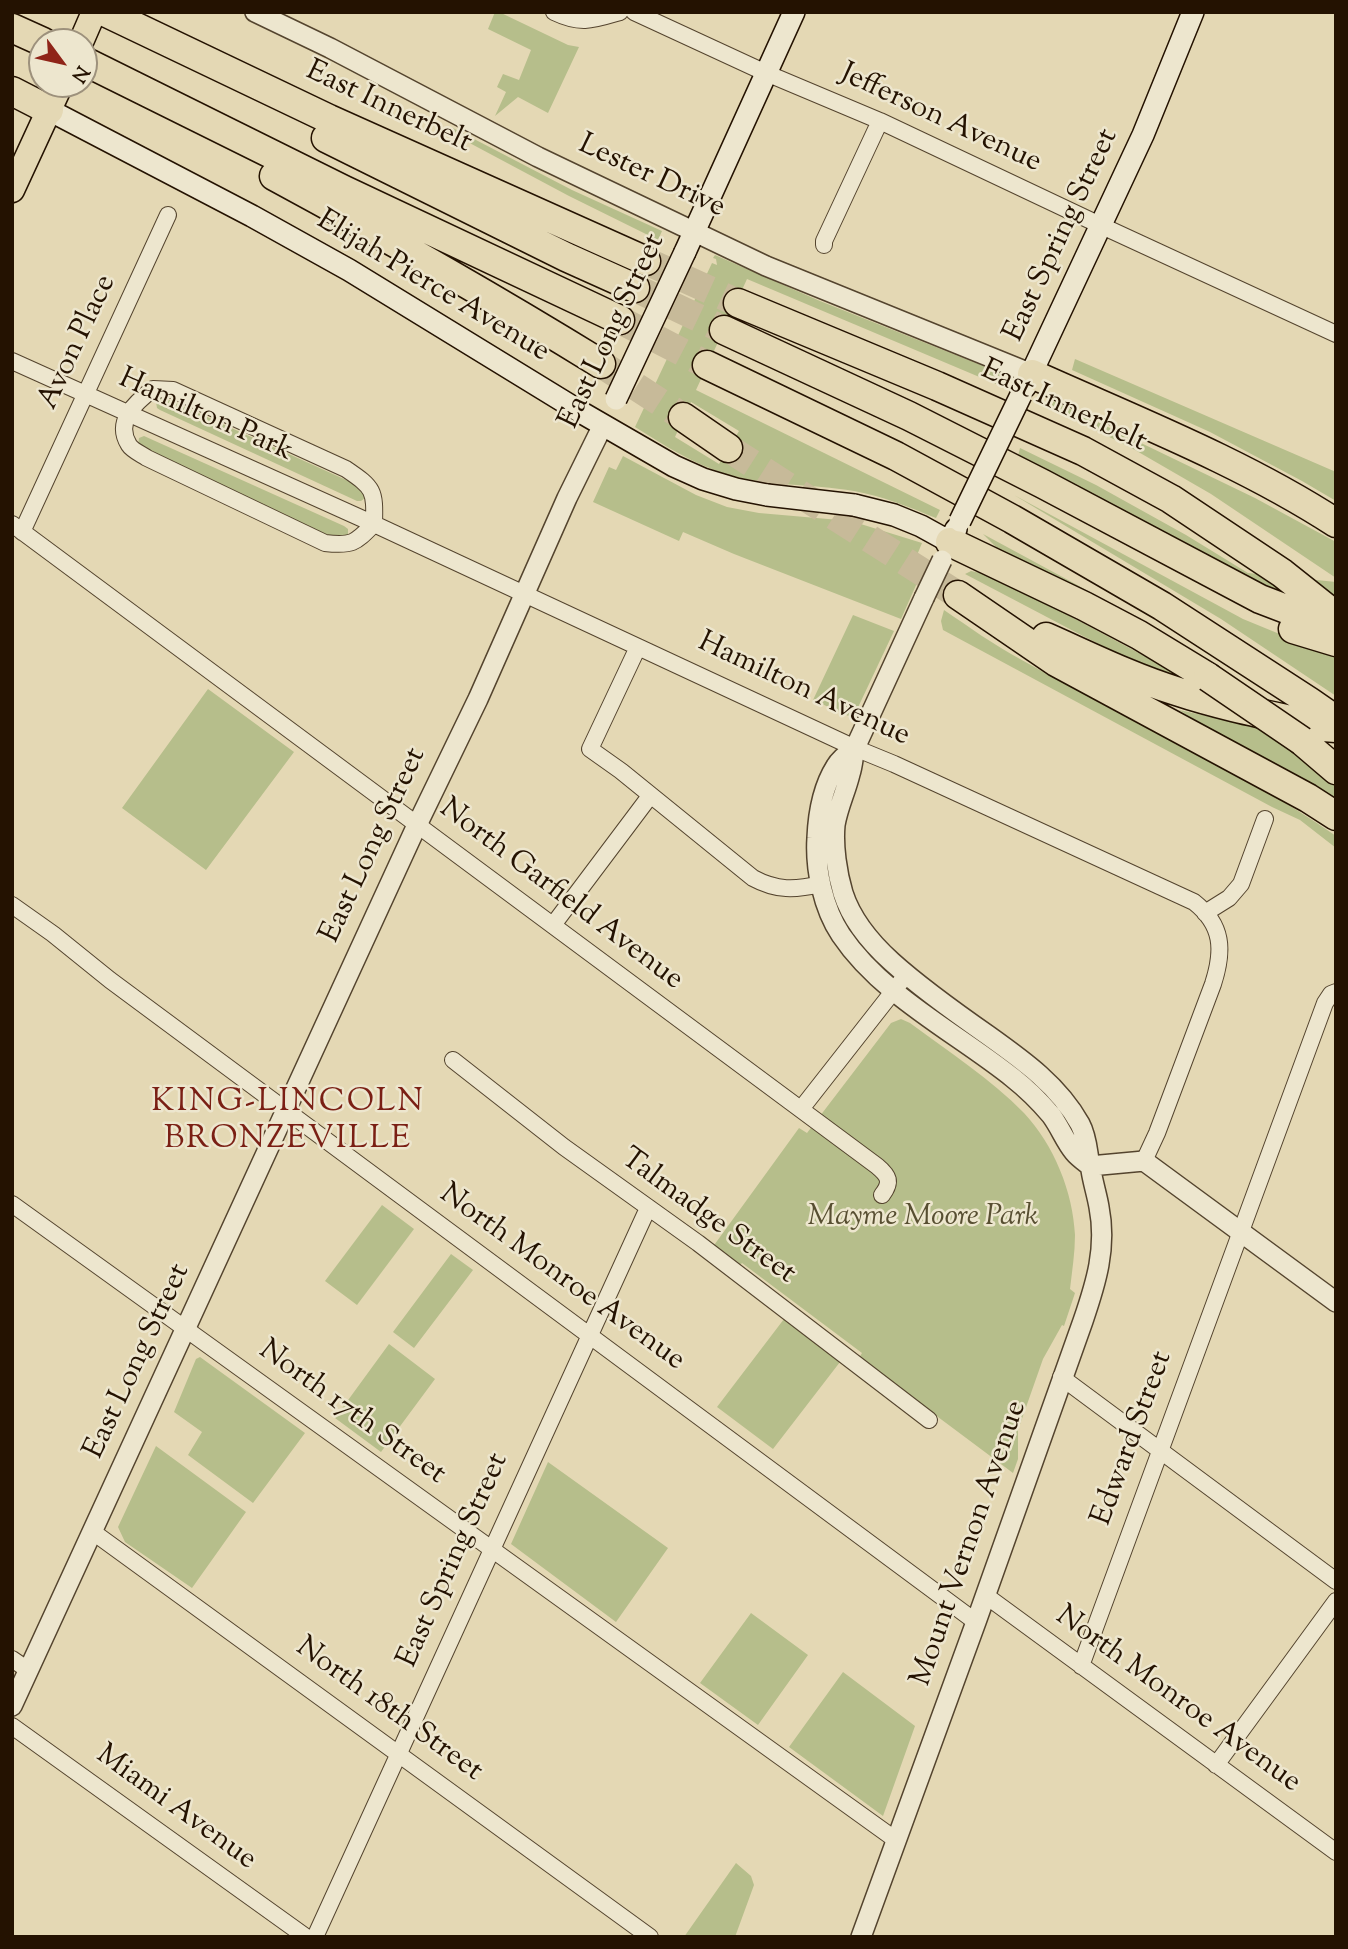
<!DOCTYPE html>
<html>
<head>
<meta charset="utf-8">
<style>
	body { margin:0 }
	#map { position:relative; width:1348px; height:1949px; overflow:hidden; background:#e4d8b4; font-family:"Sorts Mill Goudy",serif }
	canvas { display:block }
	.frame { position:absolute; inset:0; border:14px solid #241201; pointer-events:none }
	.north { position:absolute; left:28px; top:28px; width:70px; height:70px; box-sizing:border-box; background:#ede6ce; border:2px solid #9d917c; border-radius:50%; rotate:123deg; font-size:19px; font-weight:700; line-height:28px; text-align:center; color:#241201 }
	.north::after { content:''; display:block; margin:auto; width:24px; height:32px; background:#8f2418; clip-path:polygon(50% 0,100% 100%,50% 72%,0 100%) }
</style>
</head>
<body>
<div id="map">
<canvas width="1348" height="1949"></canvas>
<div class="frame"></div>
<div class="north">N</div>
</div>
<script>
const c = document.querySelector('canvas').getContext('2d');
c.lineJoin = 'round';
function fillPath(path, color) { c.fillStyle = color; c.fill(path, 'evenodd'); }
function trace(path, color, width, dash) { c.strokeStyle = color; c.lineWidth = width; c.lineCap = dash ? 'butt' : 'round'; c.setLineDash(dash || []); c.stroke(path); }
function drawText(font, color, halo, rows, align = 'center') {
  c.font = font + ' "Sorts Mill Goudy",serif'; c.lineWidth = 5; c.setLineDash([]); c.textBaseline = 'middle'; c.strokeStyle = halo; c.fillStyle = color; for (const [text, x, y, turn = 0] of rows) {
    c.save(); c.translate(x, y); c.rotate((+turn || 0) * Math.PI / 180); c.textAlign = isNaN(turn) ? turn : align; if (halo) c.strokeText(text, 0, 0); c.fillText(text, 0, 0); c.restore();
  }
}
fillPath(new Path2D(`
	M 495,12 L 499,12 L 568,45 L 579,47 L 548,113 L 518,97 L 495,116 L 506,92 L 497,87 L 503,74 L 519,80 L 531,50 L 488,29 Z
	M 451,127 L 572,190 L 662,231 L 658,240 L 569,196 L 449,132 Z
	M 715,255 L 820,301 L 1001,373 L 996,384 L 747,279 L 696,390 L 940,510 L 936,518 C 909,507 882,496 854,491 C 811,484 767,486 726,474 C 693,464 664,445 635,427 L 712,263 L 717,265 L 716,259 L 713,258 ZM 691,402 L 739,431 L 719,464 L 675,437 Z
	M 1075,359 L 1336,472 L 1336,501 L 1302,481 L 1210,432 L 1072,370 Z
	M 163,397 L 355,484 L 364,490 L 365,498 L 361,501 L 357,501 L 160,410 L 157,408 L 156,402 L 160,398 Z
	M 1054,401 L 1255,498 L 1336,542 L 1336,578 L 1211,494 L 1135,450 L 1050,407 Z
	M 144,436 L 344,526 L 348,529 L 348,536 L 346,538 L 330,536 L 145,452 L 138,445 L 139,438 Z
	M 1020,448 L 1096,485 L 1186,535 L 1248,573 L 1336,582 L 1336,605 C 1268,594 1209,561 1149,528 C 1105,504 1062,480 1018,456 Z
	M 623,456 L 696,495 L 727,507 L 759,513 L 851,521 L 922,543 L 915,560 L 925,565 L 901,619 L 734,554 L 683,532 L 679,541 L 593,502 L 609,467 L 616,470 Z
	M 1014,495 L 1243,619 L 1282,635 L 1336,650 L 1336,696 L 1221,619 Z
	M 983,534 L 1081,587 L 1161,633 L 1000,551 Z
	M 971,571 L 981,573 L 1053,607 L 1176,673 L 1175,676 L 1115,652 L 1083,636 L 965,574 Z
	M 944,610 C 969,627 994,645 1020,659 C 1125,718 1237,767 1336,836 L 1336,848 L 1300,820 L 1272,807 L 943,630 L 941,621 Z
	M 853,615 L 894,631 L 853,718 L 813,700 Z
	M 208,689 L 294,752 L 206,870 L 122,808 Z
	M 1179,710 L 1258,727 L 1284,744 L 1336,786 L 1336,802 L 1247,752 Z
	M 901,1019 L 910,1023 C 949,1052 991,1079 1024,1113 C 1054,1145 1073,1192 1075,1235 C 1075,1253 1072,1271 1070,1289 L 1075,1293 L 1064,1326 L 1062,1325 L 1043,1359 L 1018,1430 L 1018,1459 L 1013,1473 L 859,1358 L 862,1353 L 742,1263 L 738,1267 L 712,1248 L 799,1128 L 807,1133 L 891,1023 Z
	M 382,1205 L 414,1229 L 357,1305 L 325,1281 Z
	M 451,1254 L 473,1270 L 414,1348 L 393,1332 Z
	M 784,1319 L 840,1362 L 773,1449 L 717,1407 Z
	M 389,1344 L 435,1379 L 381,1452 L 335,1418 Z
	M 200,1357 L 305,1433 L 253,1503 L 188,1455 L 202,1432 L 174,1412 L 196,1359 Z
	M 156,1446 L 246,1512 L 192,1588 L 125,1542 L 118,1527 Z
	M 548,1462 L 668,1548 L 616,1622 L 511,1544 Z
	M 751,1613 L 808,1655 L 758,1725 L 700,1683 Z
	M 843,1672 L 915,1726 L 883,1816 L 789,1747 Z
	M 736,1863 L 751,1876 L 754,1885 L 735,1937 L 684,1937 Z`), '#b6be8b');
trace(new Path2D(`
	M 646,261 L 738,303
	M 635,288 L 724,330
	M 620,320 L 707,365
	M 601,364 L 683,417
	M 728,448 L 958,595`), '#c7ba99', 28, [28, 14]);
const minor = new Path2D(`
	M 554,12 C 581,25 593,20 620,12
	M 634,12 L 766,73 L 880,121 L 1102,226 L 1336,334
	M 824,245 L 824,241 L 880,121
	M 12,361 L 374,524 L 855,748 L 894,764 L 1194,902 C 1223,925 1224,950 1213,984 L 1157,1133 L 1144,1161
	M 153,389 L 173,390 L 346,469 C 374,488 375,490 374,524 C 355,543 353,546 325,543 L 147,458 C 141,454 132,450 129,445 C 114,421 136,402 153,389 Z
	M 12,524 L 877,1166 C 889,1176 892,1182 882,1195
	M 22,532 L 168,215
	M 638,647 L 590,749 L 621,771 L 753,878 C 777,891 795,890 821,884
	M 12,905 L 53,934 L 110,980 L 976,1622
	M 1205,913 L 1229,898 L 1241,884 L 1265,819
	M 553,925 L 650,796
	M 453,1060 L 564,1147 L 698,1243 L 929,1420
	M 801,1109 L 906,975
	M 12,1204 L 896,1840
	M 1061,1377 L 1336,1581
	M 93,1532 L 650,1937
	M 985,1595 L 1336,1852
	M 12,1659 L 28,1670
	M 1081,1666 L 1325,1003 L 1331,994 L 1336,992
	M 12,1726 L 306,1937
	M 1216,1765 L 1336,1601
	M 315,1937 L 648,1208`);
const tertiary = new Path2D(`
	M 255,12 L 330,48 L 538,157 L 766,266 L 1032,374
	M 855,748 C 848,753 840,759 836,766 C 822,788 818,813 817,838 C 815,869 823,908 841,935 C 882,996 957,1033 1013,1078 C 1027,1089 1040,1102 1051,1115 C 1060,1127 1065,1141 1074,1152 C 1078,1157 1085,1162 1090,1166
	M 1090,1166 L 1144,1161 L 1336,1302
	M 12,1706 L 417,825 L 478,699 L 567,498 L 603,425
	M 861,1937 L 976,1622 L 1083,1321 C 1096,1283 1107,1248 1099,1207 C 1097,1195 1093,1183 1091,1170 C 1087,1154 1088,1139 1080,1124 C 1059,1086 1024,1061 989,1036 C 956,1013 922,989 892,962 C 871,943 852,921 843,893 C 837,873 833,846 835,825 C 838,807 846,791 850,774 C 853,765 853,756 855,748 L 924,598`);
const secondary = new Path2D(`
	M 49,110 L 252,216 L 349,270 L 584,414 L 674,466 L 703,479 L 736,489 L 767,495
	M 685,252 L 794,12
	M 1025,387 L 1143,135 L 1193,12
	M 854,505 L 894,515 L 921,526 L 950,542 L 956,529`);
const primary = new Path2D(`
	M 81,42 L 94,12
	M 12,190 L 61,84`);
const motorway = new Path2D(`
	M 105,12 L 329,119 L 646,261
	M 12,28 L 43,42
	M 84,61 L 344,190 L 620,320
	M 12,91 L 49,110
	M 326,138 L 566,257 L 635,288
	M 274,176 C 385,236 494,298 601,364
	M 738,303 L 937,386 L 1083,451 L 1171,499 L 1282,573 L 1336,616
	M 724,330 L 909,416 L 1043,484 L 1260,599 L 1294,612 L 1336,621
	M 707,365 L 896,456 L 1012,519 L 1162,606 L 1310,702 L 1336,720
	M 1032,374 C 1134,420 1242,462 1336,523
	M 683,417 L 728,448
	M 950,542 L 1084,606 L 1139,635 L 1208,677
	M 958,595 L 1056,662 L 1308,798 L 1336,816
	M 1293,629 L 1336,642
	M 1046,637 C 1089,656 1131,677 1176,691 C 1224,707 1273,716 1323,727 L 1336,728
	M 1302,741 L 1336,770`);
trace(minor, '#54442e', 18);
trace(tertiary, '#54442e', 22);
trace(secondary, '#241201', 24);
trace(primary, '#241201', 27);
trace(motorway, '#241201', 31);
trace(minor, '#ede6ce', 16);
trace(tertiary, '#ede6ce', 19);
trace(secondary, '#ede6ce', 21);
trace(primary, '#e4d8b4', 24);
trace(motorway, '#e4d8b4', 28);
const tertiaryBridge = new Path2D(`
	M 924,598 L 942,560`);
const secondaryBridge = new Path2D(`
	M 616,399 L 685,252
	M 767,495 L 854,505
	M 960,521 L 1021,395`);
const motorwayBridge = new Path2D(`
	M 1208,677 L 1302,741`);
trace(tertiaryBridge, '#54442e', 22, []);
trace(secondaryBridge, '#241201', 24, []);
trace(motorwayBridge, '#241201', 31, []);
trace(tertiaryBridge, '#ede6ce', 19);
trace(secondaryBridge, '#ede6ce', 21);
trace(motorwayBridge, '#e4d8b4', 28);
drawText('30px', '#241201', '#ede6ce', [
	["East Innerbelt",388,109,25],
	["Jefferson Avenue",940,120,25],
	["Lester Drive",651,178,25],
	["East Spring Street",1063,236,-65],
	["Elijah Pierce Avenue",432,288,31],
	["East Long Street",614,332,-65],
	["Avon Place",79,343,-65],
	["East Innerbelt",1063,408,25],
	["Hamilton Park",205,417,24],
	["Hamilton Avenue",803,691,25],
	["East Long Street",375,846,-65],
	["North Garfield Avenue",560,896,37],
	["Talmadge Street",707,1218,36],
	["North Monroe Avenue",561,1279,36],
	["East Long Street",139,1362,-65],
	["North 17th Street",351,1414,36],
	["Edward Street",1134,1439,-70],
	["Mount Vernon Avenue",971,1544,-71],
	["East Spring Street",455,1561,-66],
	["North Monroe Avenue",1177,1701,36],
	["North 18th Street",388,1711,36],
	["Miami Avenue",175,1809,36]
]);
drawText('italic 30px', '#574e31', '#ede6ce', [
	["Mayme Moore Park",923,1219]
]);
c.letterSpacing = '2px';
drawText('32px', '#7a1f14', '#ede6ce', [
	["KING-LINCOLN",288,1105],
	["BRONZEVILLE",288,1142]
]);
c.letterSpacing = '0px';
</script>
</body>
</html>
